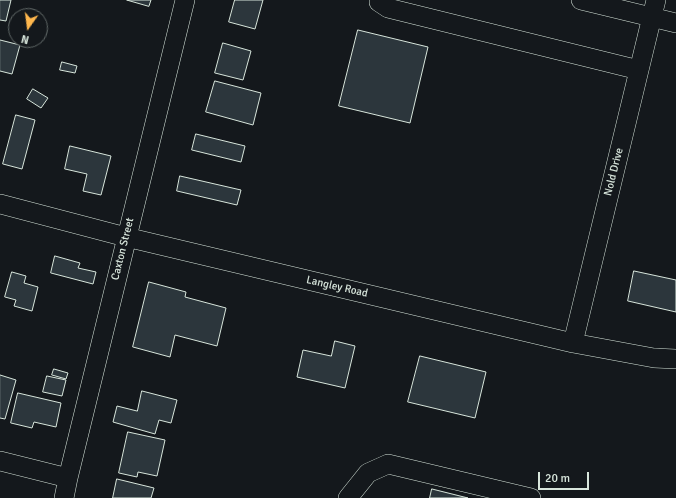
<!DOCTYPE html>
<html>
<head>
<meta charset="utf-8">
<style>
	body { margin:0 }
	#map { position:relative; width:676px; height:498px; overflow:hidden; background:#14181c; font-family:Signika,sans-serif }
	canvas { display:block }
	.north { position:absolute; left:8px; top:8px; width:40px; height:40px; box-sizing:border-box; background:#14181c; border:1px solid #626a69; border-radius:50%; rotate:194deg; font-size:11px; font-weight:700; line-height:16px; text-align:center; color:#d8e6dc }
	.north::after { content:''; display:block; margin:auto; width:14px; height:18px; background:#ffb74d; clip-path:polygon(50% 0,100% 100%,50% 72%,0 100%) }
	.scale { position:absolute; left:538px; top:472px; width:51px; height:18px; box-sizing:border-box; border:2px solid #d8e6dc; border-top:0; padding-left:5px; font-size:12px; line-height:14px; white-space:nowrap; color:#d8e6dc; -webkit-text-stroke:3px #14181c; paint-order:stroke }
</style>
</head>
<body>
<div id="map">
<canvas width="676" height="498"></canvas>
<div class="north">N</div>
<div class="scale">20 m</div>
</div>
<script>
const c = document.querySelector('canvas').getContext('2d');
c.lineJoin = 'round';
function fillPath(path, color) { c.fillStyle = color; c.fill(path, 'evenodd'); }
function trace(path, color, width, dash) { c.strokeStyle = color; c.lineWidth = width; c.lineCap = dash ? 'butt' : 'round'; c.setLineDash(dash || []); c.stroke(path); }
function drawText(font, color, halo, rows, align = 'center') {
  c.font = font + ' Signika,sans-serif'; c.lineWidth = 3; c.setLineDash([]); c.textBaseline = 'middle'; c.strokeStyle = halo; c.fillStyle = color; for (const [text, x, y, turn = 0] of rows) {
    c.save(); c.translate(x, y); c.rotate((+turn || 0) * Math.PI / 180); c.textAlign = isNaN(turn) ? turn : align; if (halo) c.strokeText(text, 0, 0); c.fillText(text, 0, 0); c.restore();
  }
}
const building = new Path2D(`
	M 0,0 L 11,0 L 6,21 L 0,20 Z
	M 127,0 L 151,0 L 149,6 Z
	M 235,0 L 263,0 L 255,29 L 229,22 Z
	M 358,30 L 428,47 L 410,123 L 339,106 Z
	M 0,40 L 20,45 L 12,74 L 0,71 Z
	M 223,43 L 251,51 L 243,80 L 215,73 Z
	M 62,62 L 77,66 L 75,73 L 60,70 Z
	M 215,81 L 261,93 L 253,125 L 206,112 Z
	M 33,89 L 48,98 L 41,108 L 27,99 Z
	M 16,115 L 35,120 L 22,169 L 3,164 Z
	M 196,134 L 245,146 L 241,162 L 192,150 Z
	M 70,146 L 111,156 L 101,195 L 83,191 L 87,174 L 65,169 Z
	M 180,176 L 241,190 L 237,205 L 177,191 Z
	M 55,256 L 80,263 L 78,268 L 96,272 L 93,284 L 51,273 Z
	M 634,271 L 676,280 L 676,312 L 628,301 Z
	M 12,272 L 26,276 L 24,283 L 38,287 L 32,311 L 14,306 L 16,300 L 5,297 Z
	M 149,282 L 186,292 L 185,297 L 226,308 L 217,346 L 175,335 L 170,357 L 133,347 Z
	M 335,341 L 355,346 L 345,388 L 297,377 L 303,350 L 331,356 Z
	M 420,356 L 486,372 L 475,418 L 408,402 Z
	M 54,369 L 68,373 L 66,379 L 52,375 Z
	M 0,375 L 16,380 L 5,419 L 0,418 Z
	M 47,376 L 66,380 L 62,396 L 43,392 Z
	M 142,391 L 177,400 L 171,423 L 159,420 L 155,434 L 113,422 L 117,406 L 137,411 Z
	M 18,393 L 61,403 L 56,427 L 34,422 L 32,428 L 11,423 Z
	M 128,432 L 165,440 L 157,476 L 138,472 L 137,477 L 119,473 Z
	M 117,479 L 154,488 L 151,498 L 113,498 Z
	M 432,489 L 468,498 L 430,498 Z`);
fillPath(building, '#2c363c');
trace(building, '#d8e6dc', 1);
const minor = new Path2D(`
	M 379,0 L 379,2 L 388,8 L 639,70
	M 581,0 L 676,23
	M 0,204 L 126,237 L 573,343 L 654,358 L 676,359
	M 573,343 L 656,0
	M 0,461 L 68,478
	M 64,498 L 68,478 L 185,0
	M 348,498 L 368,473 L 388,464 L 531,498`);
trace(minor, '#d8e6dc', 20);
trace(minor, '#14181c', 19);
drawText('11px', '#d8e6dc', '#14181c', [
	["Nold Drive",614,172,-76],
	["Caxton Street",123,249,-76],
	["Langley Road",337,287,13]
]);
</script>
</body>
</html>
